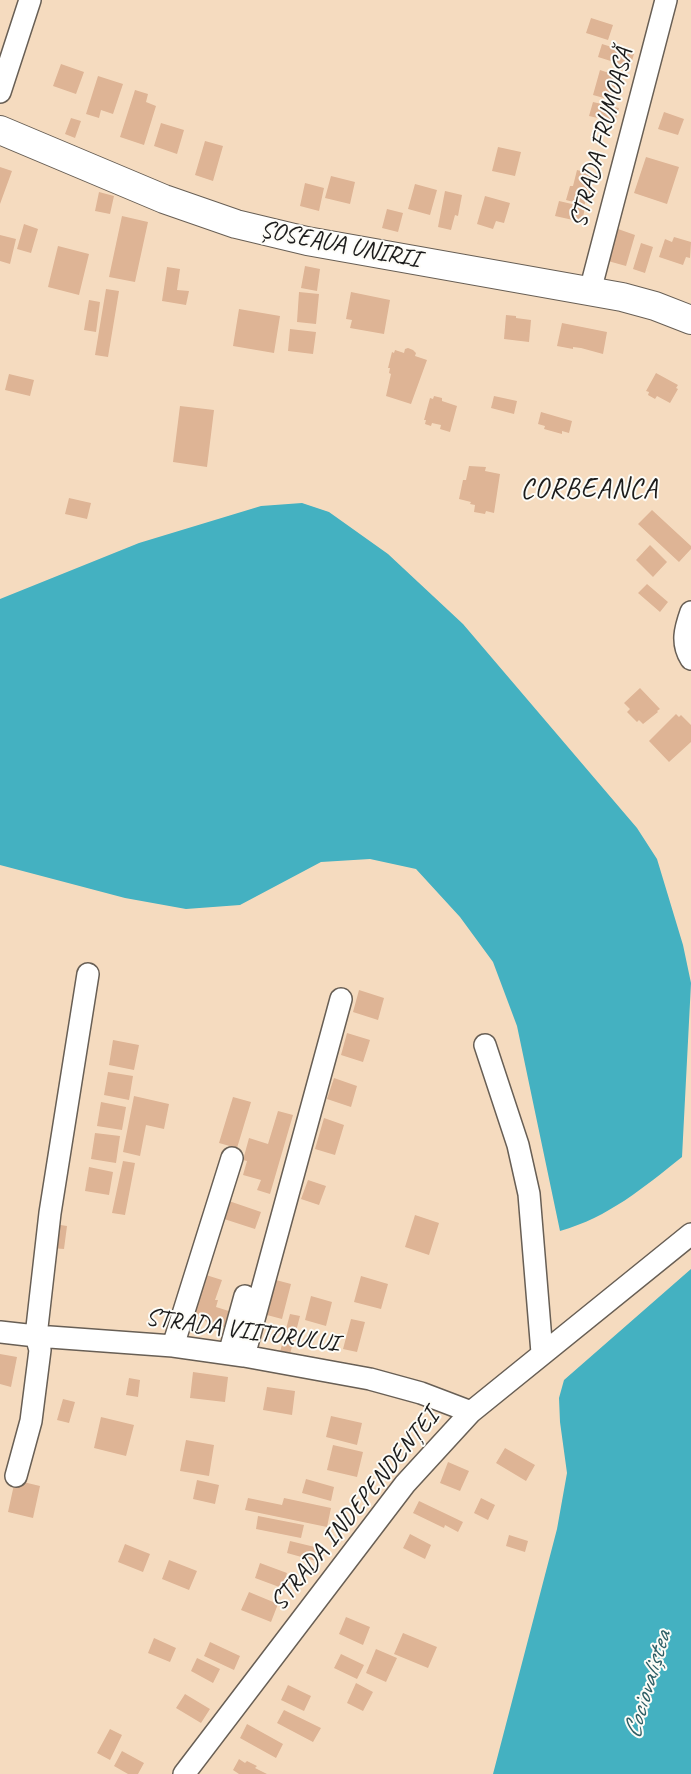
<!DOCTYPE html>
<html>
<head>
<meta charset="utf-8">
<style>
	body { margin:0 }
	canvas { display:block; background:#f5dbbf }
</style>
</head>
<body>
<canvas width="691" height="1774"></canvas>
<script>
const c = document.querySelector('canvas').getContext('2d');
c.lineJoin = 'round';
function fillPath(path, color) { c.fillStyle = color; c.fill(path, 'evenodd'); }
function trace(path, color, width, dash) { c.strokeStyle = color; c.lineWidth = width; c.lineCap = dash ? 'butt' : 'round'; c.setLineDash(dash || []); c.stroke(path); }
function drawText(font, color, halo, rows, align = 'center') {
  c.font = font + ' Caveat,sans-serif'; c.lineWidth = 4; c.setLineDash([]); c.textBaseline = 'middle'; c.strokeStyle = halo; c.fillStyle = color; for (const [text, x, y, turn = 0] of rows) {
    c.save(); c.translate(x, y); c.rotate((+turn || 0) * Math.PI / 180); c.textAlign = isNaN(turn) ? turn : align; if (halo) c.strokeText(text, 0, 0); c.fillText(text, 0, 0); c.restore();
  }
}
fillPath(new Path2D(`
	M 302,503 L 329,512 L 388,554 L 463,624 L 637,828 L 657,859 L 683,945 L 691,983 L 682,1157 C 643,1188 609,1217 560,1231 L 517,1026 L 493,962 L 460,917 L 416,869 L 370,859 L 321,862 L 240,905 L 186,909 L 125,898 L 0,865 L 0,599 L 139,543 L 261,506 Z
	M 691,1269 L 691,1774 L 493,1774 L 557,1529 L 567,1473 L 560,1422 L 559,1398 L 564,1380 Z`), '#44b1c1');
fillPath(new Path2D(`
	M 591,18 L 613,25 L 608,40 L 586,33 Z
	M 602,44 L 634,54 L 630,67 L 598,57 Z
	M 61,64 L 84,72 L 76,94 L 53,86 Z
	M 600,70 L 618,76 L 611,100 L 593,95 Z
	M 98,76 L 123,84 L 113,114 L 101,110 L 99,118 L 86,114 Z
	M 135,90 L 148,94 L 146,102 L 156,106 L 144,145 L 120,137 Z
	M 593,102 L 619,108 L 615,122 L 589,116 Z
	M 664,112 L 684,119 L 678,135 L 658,129 Z
	M 71,118 L 81,121 L 75,138 L 65,134 Z
	M 161,123 L 184,130 L 177,154 L 154,146 Z
	M 205,141 L 223,146 L 213,181 L 195,175 Z
	M 498,147 L 521,152 L 515,176 L 492,171 Z
	M 646,157 L 679,167 L 667,204 L 634,193 Z
	M 0,167 L 12,171 L 0,204 Z
	M 577,170 L 592,174 L 588,191 L 593,192 L 591,203 L 585,202 L 585,205 L 566,200 L 570,186 L 573,186 Z
	M 331,176 L 355,182 L 350,204 L 325,198 Z
	M 305,183 L 324,188 L 319,211 L 300,206 Z
	M 415,184 L 437,190 L 430,215 L 408,209 Z
	M 445,191 L 462,195 L 458,216 L 455,215 L 451,230 L 438,227 Z
	M 99,192 L 114,196 L 110,214 L 95,211 Z
	M 485,196 L 510,203 L 504,223 L 496,221 L 493,229 L 477,224 Z
	M 559,201 L 585,207 L 582,222 L 555,216 Z
	M 387,209 L 403,213 L 398,232 L 382,228 Z
	M 122,216 L 148,222 L 135,282 L 109,277 Z
	M 24,224 L 38,229 L 31,253 L 17,249 Z
	M 618,229 L 635,235 L 626,266 L 608,261 Z
	M 0,235 L 16,239 L 10,264 L 0,261 Z
	M 674,237 L 691,242 L 690,258 L 686,257 L 683,265 L 659,257 L 665,239 L 672,242 Z
	M 641,243 L 653,247 L 645,273 L 633,269 Z
	M 58,246 L 89,254 L 79,295 L 48,287 Z
	M 305,266 L 320,269 L 317,291 L 301,288 Z
	M 167,267 L 180,269 L 177,290 L 189,291 L 186,305 L 162,301 Z
	M 106,289 L 119,291 L 108,357 L 95,355 Z
	M 299,292 L 319,294 L 316,324 L 297,322 Z
	M 351,292 L 390,300 L 384,334 L 350,328 L 352,320 L 346,319 Z
	M 89,300 L 100,302 L 96,332 L 84,330 Z
	M 239,309 L 280,316 L 274,353 L 233,346 Z
	M 506,315 L 516,316 L 516,318 L 531,320 L 529,342 L 504,339 Z
	M 562,323 L 607,332 L 603,354 L 581,348 L 573,347 L 573,349 L 557,346 Z
	M 290,329 L 316,332 L 313,354 L 288,351 Z
	M 408,348 L 413,350 L 416,353 L 415,356 L 427,360 L 411,404 L 386,396 L 391,374 L 389,373 L 390,368 L 388,368 L 392,352 L 394,353 L 395,350 L 404,353 L 405,349 Z
	M 656,373 L 678,385 L 676,388 L 678,389 L 670,403 L 657,396 L 655,399 L 648,395 L 649,392 L 646,391 Z
	M 9,374 L 34,380 L 30,396 L 5,390 Z
	M 434,396 L 442,398 L 442,401 L 457,406 L 450,432 L 440,429 L 441,425 L 432,423 L 431,426 L 425,424 L 426,420 L 424,420 L 430,398 L 433,399 Z
	M 494,396 L 517,401 L 514,414 L 491,408 Z
	M 180,406 L 214,410 L 207,467 L 173,462 Z
	M 541,412 L 572,421 L 569,433 L 562,431 L 562,434 L 544,429 L 545,426 L 538,424 Z
	M 469,466 L 486,467 L 485,471 L 500,474 L 494,513 L 486,511 L 485,514 L 474,512 L 475,505 L 470,504 L 471,502 L 459,499 L 463,480 L 466,480 Z
	M 69,498 L 91,503 L 87,519 L 65,514 Z
	M 652,510 L 691,546 L 691,549 L 679,562 L 638,524 Z
	M 650,545 L 667,562 L 653,577 L 636,560 Z
	M 647,584 L 668,602 L 660,612 L 638,593 Z
	M 640,688 L 660,709 L 657,711 L 658,712 L 643,724 L 639,720 L 637,722 L 627,712 L 630,709 L 624,703 Z
	M 676,714 L 679,717 L 681,715 L 691,725 L 691,742 L 669,762 L 649,741 Z
	M 359,990 L 384,998 L 378,1020 L 353,1012 Z
	M 347,1033 L 370,1040 L 363,1062 L 341,1055 Z
	M 113,1040 L 139,1045 L 134,1070 L 109,1065 Z
	M 108,1072 L 133,1076 L 129,1100 L 104,1095 Z
	M 334,1078 L 357,1086 L 351,1107 L 327,1099 Z
	M 134,1096 L 169,1104 L 164,1129 L 146,1125 L 140,1156 L 123,1152 Z
	M 233,1097 L 251,1102 L 237,1148 L 219,1143 Z
	M 101,1102 L 126,1107 L 122,1130 L 97,1126 Z
	M 278,1111 L 293,1115 L 270,1194 L 257,1190 L 261,1180 L 243,1175 L 247,1161 L 243,1160 L 249,1138 L 268,1144 Z
	M 324,1118 L 344,1125 L 335,1155 L 315,1149 Z
	M 95,1133 L 120,1136 L 116,1163 L 91,1159 Z
	M 123,1161 L 135,1163 L 125,1215 L 112,1213 Z
	M 89,1167 L 113,1172 L 109,1195 L 85,1191 Z
	M 308,1180 L 326,1186 L 319,1205 L 301,1199 Z
	M 226,1200 L 261,1212 L 255,1229 L 221,1218 Z
	M 415,1215 L 439,1223 L 429,1255 L 405,1247 Z
	M 54,1224 L 67,1226 L 64,1249 L 51,1248 Z
	M 206,1275 L 222,1280 L 215,1300 L 218,1300 L 216,1307 L 232,1312 L 227,1328 L 205,1321 L 206,1318 L 191,1313 Z
	M 361,1276 L 388,1284 L 381,1309 L 354,1302 Z
	M 276,1280 L 291,1284 L 282,1319 L 267,1315 Z
	M 311,1296 L 332,1302 L 326,1326 L 305,1320 Z
	M 290,1314 L 300,1316 L 290,1354 L 280,1352 Z
	M 351,1319 L 365,1322 L 357,1352 L 343,1349 Z
	M 0,1354 L 17,1357 L 11,1387 L 0,1384 Z
	M 193,1372 L 228,1377 L 225,1402 L 190,1398 Z
	M 129,1378 L 140,1380 L 138,1397 L 126,1395 Z
	M 267,1387 L 295,1391 L 292,1415 L 263,1410 Z
	M 63,1399 L 75,1402 L 69,1423 L 57,1420 Z
	M 331,1416 L 362,1423 L 357,1445 L 326,1437 Z
	M 101,1417 L 134,1425 L 126,1456 L 94,1448 Z
	M 186,1440 L 214,1445 L 209,1476 L 180,1471 Z
	M 333,1445 L 363,1452 L 357,1477 L 327,1470 Z
	M 505,1448 L 535,1465 L 526,1481 L 496,1463 Z
	M 448,1462 L 469,1471 L 460,1491 L 440,1483 Z
	M 306,1479 L 334,1487 L 331,1501 L 302,1493 Z
	M 15,1480 L 40,1486 L 33,1518 L 8,1512 Z
	M 197,1480 L 219,1485 L 215,1504 L 193,1499 Z
	M 248,1498 L 282,1505 L 284,1498 L 331,1508 L 327,1527 L 245,1510 Z
	M 481,1498 L 495,1505 L 488,1520 L 474,1513 Z
	M 419,1501 L 463,1522 L 458,1532 L 445,1525 L 444,1528 L 413,1513 Z
	M 258,1516 L 304,1525 L 301,1538 L 256,1529 Z
	M 410,1534 L 431,1545 L 425,1559 L 403,1548 Z
	M 509,1535 L 528,1541 L 525,1552 L 506,1546 Z
	M 290,1541 L 319,1548 L 316,1561 L 287,1553 Z
	M 125,1544 L 150,1554 L 143,1572 L 118,1562 Z
	M 169,1560 L 197,1571 L 189,1590 L 162,1579 Z
	M 260,1563 L 287,1573 L 282,1588 L 255,1578 Z
	M 249,1592 L 278,1604 L 271,1622 L 241,1610 Z
	M 346,1617 L 370,1627 L 363,1645 L 339,1634 Z
	M 403,1633 L 437,1647 L 428,1668 L 394,1654 Z
	M 154,1638 L 176,1648 L 170,1662 L 148,1653 Z
	M 210,1642 L 240,1656 L 234,1670 L 204,1656 Z
	M 376,1649 L 397,1658 L 386,1682 L 366,1673 Z
	M 341,1654 L 364,1665 L 357,1679 L 334,1668 Z
	M 197,1658 L 220,1669 L 213,1683 L 191,1671 Z
	M 356,1683 L 373,1692 L 363,1711 L 347,1703 Z
	M 288,1685 L 311,1696 L 304,1711 L 281,1700 Z
	M 185,1694 L 210,1709 L 201,1723 L 176,1708 Z
	M 284,1710 L 321,1728 L 313,1742 L 277,1723 Z
	M 247,1724 L 283,1744 L 276,1758 L 240,1738 Z
	M 110,1729 L 122,1735 L 110,1760 L 97,1753 Z
	M 122,1751 L 144,1763 L 138,1774 L 128,1774 L 114,1766 Z
	M 239,1759 L 245,1763 L 247,1761 L 257,1766 L 255,1768 L 267,1774 L 239,1774 L 233,1770 Z`), '#deb495');
const minor = new Path2D(`
	M 0,92 L 30,0
	M 590,291 L 666,0
	M 691,612 C 685,629 681,643 691,659
	M 485,1045 L 518,1145 L 529,1194 L 542,1353
	M 0,1332 L 36,1336 L 173,1346 L 244,1356 L 370,1379 L 421,1393 L 471,1412
	M 173,1346 L 232,1158
	M 229,1354 L 245,1296
	M 244,1356 L 341,999
	M 16,1476 L 31,1421 L 40,1350 L 36,1336 L 50,1213 L 88,974
	M 184,1774 L 405,1484 L 471,1412 L 691,1234`);
const major = new Path2D(`
	M 0,130 L 164,199 L 236,224 L 307,241 L 622,297 L 655,306 L 691,320`);
trace(minor, '#685f55', 24);
trace(major, '#685f55', 30);
trace(minor, '#fff', 21);
trace(major, '#fff', 28);
drawText('25px', '#1c1c1c', '#fdfcf7', [
	["STRADA FRUMOASĂ",602,138,-75],
	["ȘOSEAUA UNIRII",340,245,11],
	["STRADA VIITORULUI",242,1331,8],
	["STRADA INDEPENDENȚEI",355,1510,-51]
]);
drawText('italic 26px', '#2e5f66', '#fdfcf7', [
	["Cociovaliștea",648,1685,-73]
]);
c.letterSpacing = '1px';
drawText('28px', '#1c1c1c', '#fdfcf7', [
	["CORBEANCA",589,490]
]);
c.letterSpacing = '0px';
</script>
</body>
</html>
